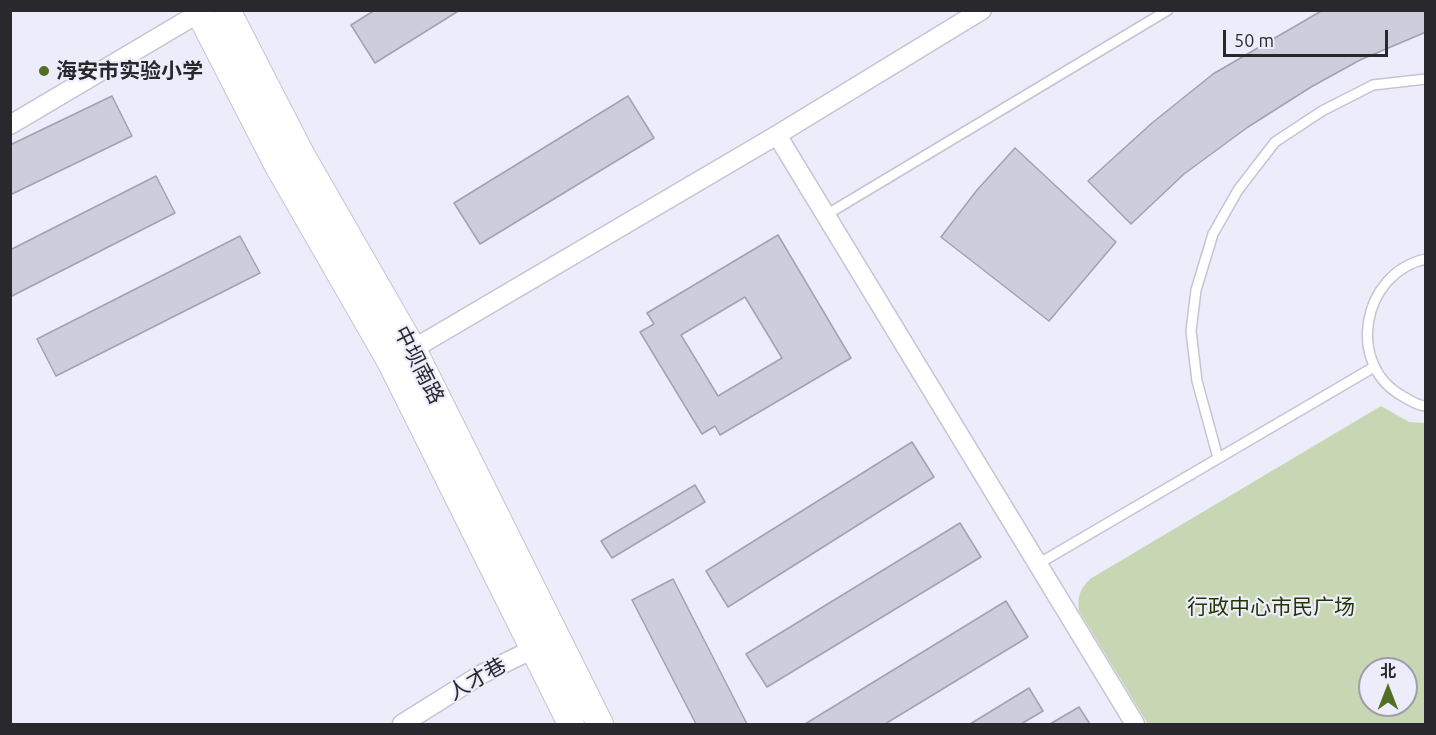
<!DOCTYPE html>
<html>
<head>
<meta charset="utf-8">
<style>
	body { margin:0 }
	#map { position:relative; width:1436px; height:735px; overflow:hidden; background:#edecfb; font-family:Ubuntu,"Noto Sans SC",sans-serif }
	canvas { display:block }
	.frame { position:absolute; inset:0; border:12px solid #28282d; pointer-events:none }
	.north { position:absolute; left:1358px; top:657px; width:60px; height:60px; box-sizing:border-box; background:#edecfb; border:2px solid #9e9ea9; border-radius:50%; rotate:0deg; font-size:16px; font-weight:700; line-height:24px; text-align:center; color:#28282d }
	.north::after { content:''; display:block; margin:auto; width:21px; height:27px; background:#536f23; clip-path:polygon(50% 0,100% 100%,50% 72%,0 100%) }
	.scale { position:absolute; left:1223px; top:30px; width:165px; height:27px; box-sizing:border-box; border:3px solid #28282d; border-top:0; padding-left:8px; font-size:18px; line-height:21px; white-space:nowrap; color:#28282d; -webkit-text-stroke:4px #edecfb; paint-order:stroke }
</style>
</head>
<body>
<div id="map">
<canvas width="1436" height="735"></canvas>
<div class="frame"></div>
<div class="north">北</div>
<div class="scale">50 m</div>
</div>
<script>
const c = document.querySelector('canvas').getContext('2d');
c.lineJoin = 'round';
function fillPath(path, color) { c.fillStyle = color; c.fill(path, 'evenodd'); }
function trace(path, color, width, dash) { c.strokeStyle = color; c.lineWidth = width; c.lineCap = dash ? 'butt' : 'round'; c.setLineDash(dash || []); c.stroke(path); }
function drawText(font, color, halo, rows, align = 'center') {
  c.font = font + ' Ubuntu,"Noto Sans SC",sans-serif'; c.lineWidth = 4.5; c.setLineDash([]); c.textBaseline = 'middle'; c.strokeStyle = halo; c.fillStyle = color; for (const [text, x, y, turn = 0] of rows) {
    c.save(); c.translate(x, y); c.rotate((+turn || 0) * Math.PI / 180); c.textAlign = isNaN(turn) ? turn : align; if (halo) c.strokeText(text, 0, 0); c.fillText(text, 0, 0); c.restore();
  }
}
fillPath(new Path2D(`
	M 1381,406 L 1409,422 L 1425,423 L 1425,724 L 1148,724 L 1079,611 C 1077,597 1080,589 1090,579 ZM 1370,669 L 1406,669 L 1406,705 L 1370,705 Z`), '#c7d7b3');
const building = new Path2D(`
	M 375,10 L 460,10 L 375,63 L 351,25 Z
	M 1323,10 L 1426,10 L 1426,32 L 1360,60 L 1311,87 L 1248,127 L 1184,174 L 1131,224 L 1088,181 L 1152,123 L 1213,74 Z
	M 112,96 L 132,136 L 10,195 L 10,145 Z
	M 628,96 L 654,138 L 480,244 L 454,203 Z
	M 1015,148 L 1116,242 L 1049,321 L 941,237 L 977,190 Z
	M 156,176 L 175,213 L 10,297 L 10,250 Z
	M 778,235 L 851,358 L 720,435 L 715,426 L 702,434 L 640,332 L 654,324 L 647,313 ZM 745,297 L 782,358 L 718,396 L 681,335 Z
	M 240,236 L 260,273 L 56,376 L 37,339 Z
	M 912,442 L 934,477 L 728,607 L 706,571 Z
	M 695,485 L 705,502 L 612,558 L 601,541 Z
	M 960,523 L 981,557 L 767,687 L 746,654 Z
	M 673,579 L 747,724 L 696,724 L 632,600 Z
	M 1006,601 L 1028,637 L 885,724 L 805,724 Z
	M 1029,688 L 1043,711 L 1021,724 L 970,724 Z
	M 1079,707 L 1090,724 L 1050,724 Z`);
fillPath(building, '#cecddc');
trace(building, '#a3a1b0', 1.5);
const service = new Path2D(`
	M 826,215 L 1168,10
	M 1426,259 C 1361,273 1345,366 1404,397 C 1411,401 1418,406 1426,406
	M 1218,458 L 1197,381 L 1191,331 L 1196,290 L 1213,234 L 1238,190 L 1275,142 L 1322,111 L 1373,85 L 1426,79
	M 1038,564 L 1374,367`);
const minor = new Path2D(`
	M 10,125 L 194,16
	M 777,135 L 1135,724
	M 413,349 L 777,135 L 982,10
	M 402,724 L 482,674 L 556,638`);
const secondary = new Path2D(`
	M 198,10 L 278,166 L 390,361 L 571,724
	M 227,10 L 301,154 L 413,349 L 600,724`);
trace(service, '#c5c4d3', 12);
trace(minor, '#c5c4d3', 21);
trace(secondary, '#c5c4d3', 28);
trace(service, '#fff', 9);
trace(minor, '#fff', 18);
trace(secondary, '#fff', 26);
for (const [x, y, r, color] of [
	[44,71,6,"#536f23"]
]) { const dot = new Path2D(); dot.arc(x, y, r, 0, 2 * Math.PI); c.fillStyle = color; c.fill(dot); trace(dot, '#edecfb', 2); }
drawText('bold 21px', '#28282d', '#edecfb', [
	["海安市实验小学",56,71]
], 'left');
drawText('21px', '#28282d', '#edecfb', [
	["中坝南路",419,365,63],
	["人才巷",477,679,-30]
]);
drawText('21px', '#243600', '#edecfb', [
	["行政中心市民广场",1271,607]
]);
</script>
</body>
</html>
